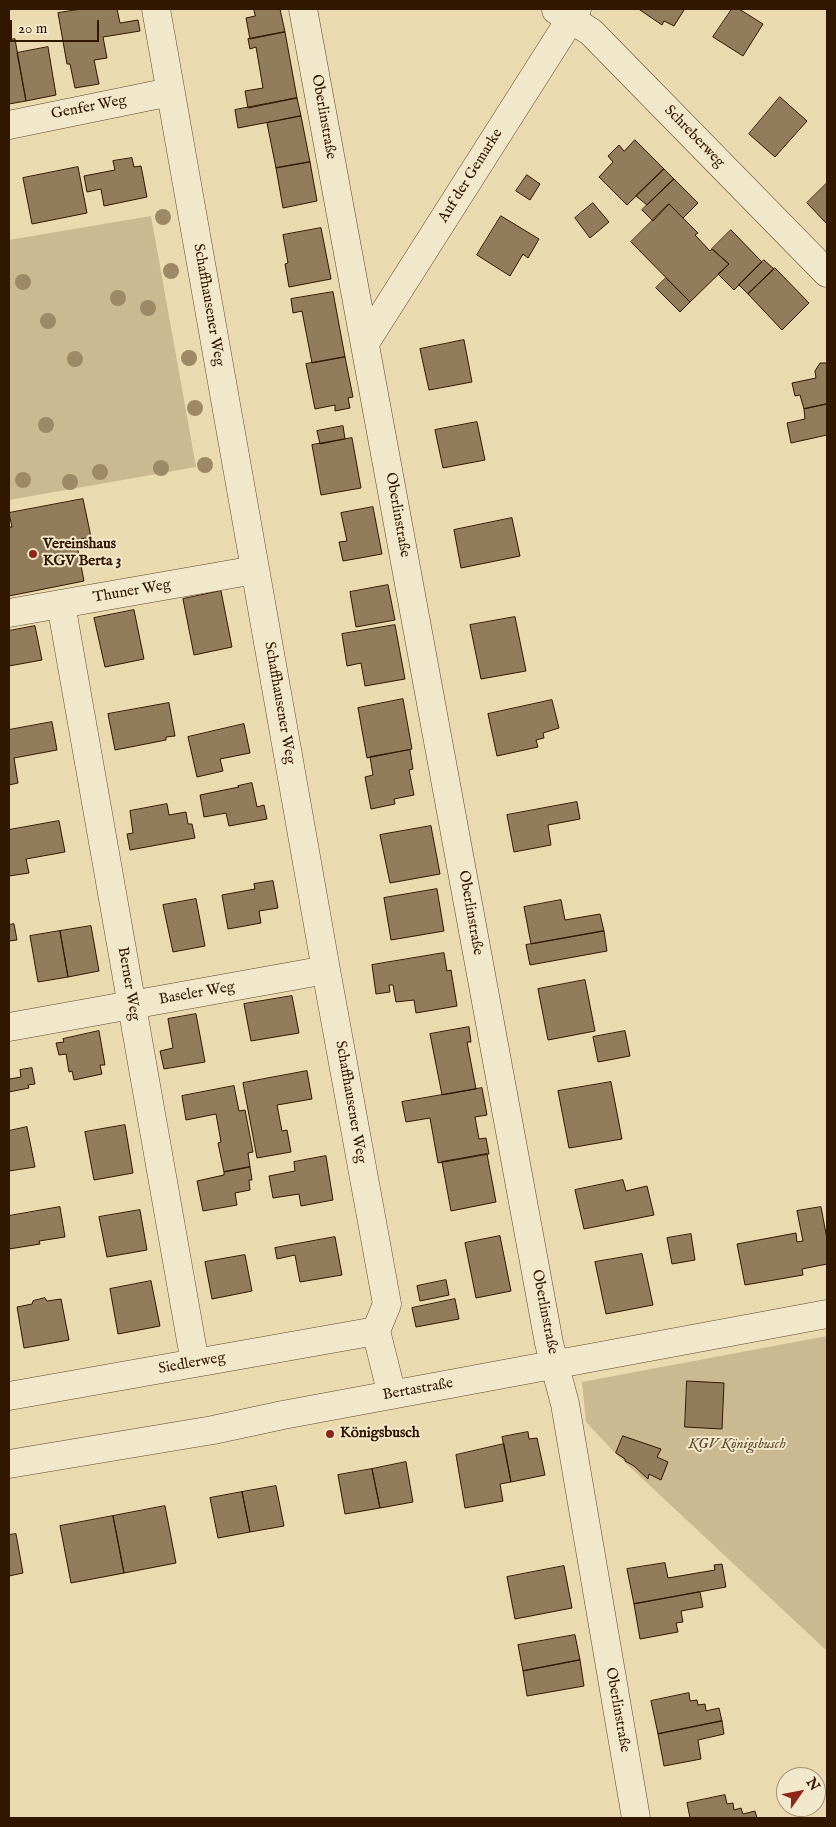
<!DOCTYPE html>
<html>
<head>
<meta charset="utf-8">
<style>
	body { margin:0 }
	#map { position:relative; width:836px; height:1827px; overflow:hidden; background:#eadaaf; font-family:"IM FELL English",serif }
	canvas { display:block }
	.frame { position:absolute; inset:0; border:10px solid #311600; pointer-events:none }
	.north { position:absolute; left:776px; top:1767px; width:50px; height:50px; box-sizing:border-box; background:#f1e7cb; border:1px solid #a4937a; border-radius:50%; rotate:57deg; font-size:14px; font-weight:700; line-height:20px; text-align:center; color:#311600 }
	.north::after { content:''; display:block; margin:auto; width:18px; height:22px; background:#8f2418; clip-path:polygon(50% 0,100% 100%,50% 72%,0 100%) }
	.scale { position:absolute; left:10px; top:20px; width:89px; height:22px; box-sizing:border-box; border:2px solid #311600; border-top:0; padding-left:6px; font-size:15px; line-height:18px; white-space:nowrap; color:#311600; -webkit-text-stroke:4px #f1e7cb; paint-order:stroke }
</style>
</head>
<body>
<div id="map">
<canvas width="836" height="1827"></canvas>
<div class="frame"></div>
<div class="north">N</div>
<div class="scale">20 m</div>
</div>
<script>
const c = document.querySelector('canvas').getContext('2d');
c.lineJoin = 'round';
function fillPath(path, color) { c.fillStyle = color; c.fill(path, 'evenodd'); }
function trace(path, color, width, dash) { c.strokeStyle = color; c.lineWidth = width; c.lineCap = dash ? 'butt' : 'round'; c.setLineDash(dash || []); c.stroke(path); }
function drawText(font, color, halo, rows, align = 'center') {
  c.font = font + ' "IM FELL English",serif'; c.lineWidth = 4; c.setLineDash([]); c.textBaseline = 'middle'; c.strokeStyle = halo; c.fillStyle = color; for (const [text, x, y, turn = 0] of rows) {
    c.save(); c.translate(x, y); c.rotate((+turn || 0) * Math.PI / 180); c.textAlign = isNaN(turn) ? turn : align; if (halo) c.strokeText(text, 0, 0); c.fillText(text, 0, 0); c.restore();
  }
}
fillPath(new Path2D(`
	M 151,216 L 196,467 L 9,500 L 9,240 Z
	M 827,1336 L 827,1651 L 616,1454 L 586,1422 L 582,1382 Z`), '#cbb991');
const building = new Path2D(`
	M 82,9 L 117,9 L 120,23 L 138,20 L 140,31 L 103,37 L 107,58 L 94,60 L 99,84 L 75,88 L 70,64 L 67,64 L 58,13 Z
	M 254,9 L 280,9 L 285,32 L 250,39 L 246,18 L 255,16 Z
	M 641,9 L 683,9 L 684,10 L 674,26 L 664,21 L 662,25 L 640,10 Z
	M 732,9 L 739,9 L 763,24 L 743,56 L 713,37 Z
	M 285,32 L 297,98 L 248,108 L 245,91 L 263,88 L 256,47 L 250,49 L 248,39 Z
	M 15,39 L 26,101 L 9,104 L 9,40 Z
	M 48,47 L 56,95 L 26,101 L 17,53 Z
	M 780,97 L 807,121 L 775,157 L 749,134 Z
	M 297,98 L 301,116 L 238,128 L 235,110 Z
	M 301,116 L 310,162 L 276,168 L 267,123 Z
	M 635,140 L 664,169 L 627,205 L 599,177 L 613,162 L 608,156 L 619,145 L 624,151 Z
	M 132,158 L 134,167 L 141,166 L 147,197 L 104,206 L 101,189 L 87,192 L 84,176 L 115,170 L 113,161 Z
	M 310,162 L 317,201 L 283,208 L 276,168 Z
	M 78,167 L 87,213 L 32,224 L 23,178 Z
	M 664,169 L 674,179 L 647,205 L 636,196 Z
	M 527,175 L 540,184 L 530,200 L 516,191 Z
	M 674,179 L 698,203 L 683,218 L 669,204 L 653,221 L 642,210 Z
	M 827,183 L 827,224 L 807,203 Z
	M 593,203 L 609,222 L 590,238 L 575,218 Z
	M 669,204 L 698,233 L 695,235 L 710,251 L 712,249 L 729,264 L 690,302 L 631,242 Z
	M 501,216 L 539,239 L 528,258 L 523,254 L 510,276 L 477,255 Z
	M 321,228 L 331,279 L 289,287 L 285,264 L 288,263 L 283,235 Z
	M 731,230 L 762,262 L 734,290 L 718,274 L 729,264 L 712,249 Z
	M 764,260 L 774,269 L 748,294 L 739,285 Z
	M 775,268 L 809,303 L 782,330 L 748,294 Z
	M 666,278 L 690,302 L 680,312 L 656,288 Z
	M 333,292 L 345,357 L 312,363 L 302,311 L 293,313 L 291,299 Z
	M 464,340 L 472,382 L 429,390 L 420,349 Z
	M 345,357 L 353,397 L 348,398 L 350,408 L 335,411 L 335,405 L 315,409 L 306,364 Z
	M 827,360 L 827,404 L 804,409 L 800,395 L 795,396 L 792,383 L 816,378 L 815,371 L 820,363 L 826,363 Z
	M 827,404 L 827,435 L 791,443 L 787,423 L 805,419 L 804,409 Z
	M 477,422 L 485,460 L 443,468 L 435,430 Z
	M 343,426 L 345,439 L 320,444 L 317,431 Z
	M 352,438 L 361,488 L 321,495 L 312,445 Z
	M 83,499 L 91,537 L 76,540 L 84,581 L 9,596 L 9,527 L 12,527 L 9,513 Z
	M 373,507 L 382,554 L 343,561 L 339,542 L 347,541 L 341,513 Z
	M 512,518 L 520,556 L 461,568 L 454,530 Z
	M 388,585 L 395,620 L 356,627 L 350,592 Z
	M 221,591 L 232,647 L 194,655 L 183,599 Z
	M 134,610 L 144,659 L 105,667 L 94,618 Z
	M 515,617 L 526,671 L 481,679 L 470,625 Z
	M 395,625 L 405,679 L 365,686 L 361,663 L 347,666 L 342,634 Z
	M 35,626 L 42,660 L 9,666 L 9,631 Z
	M 403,699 L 412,749 L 367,758 L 358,708 Z
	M 552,700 L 559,728 L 543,733 L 544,738 L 536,740 L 538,747 L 497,756 L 488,714 Z
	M 169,703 L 175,736 L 166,737 L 166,740 L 115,750 L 108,714 Z
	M 52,722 L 57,750 L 14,758 L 18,783 L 9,785 L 9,730 Z
	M 244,724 L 250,753 L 220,759 L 223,771 L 197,777 L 188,737 Z
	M 410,750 L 413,769 L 409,770 L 414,795 L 394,799 L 395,804 L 371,809 L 365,777 L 373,775 L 370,757 Z
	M 252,783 L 257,807 L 264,805 L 267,819 L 229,826 L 226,813 L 204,817 L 200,795 L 239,787 L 238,786 Z
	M 577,802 L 580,819 L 548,825 L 551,845 L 514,852 L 507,815 Z
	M 167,804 L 169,815 L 186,812 L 188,824 L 192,824 L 195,838 L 130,850 L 127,834 L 133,833 L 130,811 Z
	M 59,821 L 65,852 L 26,859 L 29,873 L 9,876 L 9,830 Z
	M 431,826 L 440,874 L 390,883 L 380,835 Z
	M 273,881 L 278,908 L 259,911 L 261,923 L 228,929 L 222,895 L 255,889 L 254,884 Z
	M 437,889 L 444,931 L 391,940 L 384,898 Z
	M 196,899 L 205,946 L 173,952 L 163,905 Z
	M 561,900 L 565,920 L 600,914 L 604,931 L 531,944 L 524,907 Z
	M 14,924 L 17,940 L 9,941 L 9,925 Z
	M 91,926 L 99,971 L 68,977 L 60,931 Z
	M 60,931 L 68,977 L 38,982 L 30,936 Z
	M 604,931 L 607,951 L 530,965 L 526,945 Z
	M 444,953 L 447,971 L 451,970 L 457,1006 L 416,1013 L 414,1000 L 396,1002 L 393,985 L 389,985 L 390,992 L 376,994 L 372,965 Z
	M 585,980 L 595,1031 L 548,1040 L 538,989 Z
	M 292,996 L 299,1033 L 251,1041 L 244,1004 Z
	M 196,1014 L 205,1062 L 164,1069 L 160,1051 L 173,1048 L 168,1019 Z
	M 469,1027 L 471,1042 L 467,1042 L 476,1089 L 442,1095 L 430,1034 Z
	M 99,1031 L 105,1065 L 100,1065 L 102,1074 L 74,1080 L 72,1071 L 69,1072 L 66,1054 L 59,1055 L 56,1043 L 64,1042 L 63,1039 Z
	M 625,1031 L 630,1056 L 598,1062 L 593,1037 Z
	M 32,1068 L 35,1084 L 28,1085 L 29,1088 L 9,1092 L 9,1077 L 10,1079 L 21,1077 L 20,1070 Z
	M 307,1071 L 312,1099 L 277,1105 L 282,1131 L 287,1130 L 291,1152 L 257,1158 L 243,1083 Z
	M 611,1082 L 622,1139 L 569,1148 L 558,1091 Z
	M 234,1086 L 239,1111 L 245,1110 L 253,1152 L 248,1153 L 250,1167 L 224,1172 L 218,1143 L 221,1142 L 216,1114 L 186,1120 L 182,1096 Z
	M 482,1088 L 487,1115 L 475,1117 L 479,1139 L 486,1138 L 489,1154 L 438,1163 L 430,1118 L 406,1122 L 402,1102 Z
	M 125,1125 L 133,1173 L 94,1180 L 85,1132 Z
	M 27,1127 L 35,1167 L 9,1171 L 9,1131 Z
	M 487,1154 L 496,1202 L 451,1211 L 442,1162 Z
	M 326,1156 L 333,1200 L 301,1206 L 299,1194 L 273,1198 L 269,1176 L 295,1171 L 294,1162 Z
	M 250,1167 L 252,1180 L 249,1180 L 250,1190 L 235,1193 L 237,1205 L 203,1211 L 197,1181 L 224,1175 L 224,1172 Z
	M 623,1180 L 626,1191 L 647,1186 L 654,1215 L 584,1229 L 575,1190 Z
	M 60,1207 L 65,1237 L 39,1241 L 40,1244 L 9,1249 L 9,1216 Z
	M 821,1207 L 827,1239 L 827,1264 L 802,1269 L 803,1275 L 745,1285 L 737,1244 L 796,1233 L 797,1242 L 803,1241 L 797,1211 Z
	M 140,1210 L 147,1250 L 107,1257 L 99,1217 Z
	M 691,1234 L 695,1260 L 672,1264 L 667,1238 Z
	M 500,1236 L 511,1291 L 476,1298 L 465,1243 Z
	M 335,1237 L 342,1275 L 300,1282 L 295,1255 L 277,1259 L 275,1248 Z
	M 642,1254 L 653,1305 L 606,1314 L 595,1262 Z
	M 245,1255 L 252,1291 L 212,1299 L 205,1262 Z
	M 446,1280 L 449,1295 L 420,1301 L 417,1286 Z
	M 151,1281 L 160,1326 L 118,1334 L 110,1289 Z
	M 45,1298 L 47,1301 L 61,1299 L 69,1340 L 24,1348 L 17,1307 L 32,1304 L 33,1301 Z
	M 455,1299 L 459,1319 L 416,1327 L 412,1308 Z
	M 687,1381 L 724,1383 L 722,1429 L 685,1427 Z
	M 528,1432 L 529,1439 L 537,1438 L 545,1475 L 511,1482 L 502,1437 Z
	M 623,1436 L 661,1449 L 657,1457 L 668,1462 L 661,1480 L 649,1474 L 648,1479 L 634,1466 L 625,1461 L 625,1459 L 616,1453 Z
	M 504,1444 L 511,1482 L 500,1484 L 503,1501 L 465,1508 L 456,1455 Z
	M 406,1462 L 413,1502 L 380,1508 L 372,1469 Z
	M 372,1469 L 380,1508 L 345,1514 L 338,1475 Z
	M 276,1486 L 284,1526 L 250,1532 L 242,1492 Z
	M 242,1492 L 250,1532 L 218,1538 L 210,1498 Z
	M 165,1506 L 176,1563 L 124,1573 L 113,1516 Z
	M 113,1516 L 124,1573 L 71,1583 L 60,1526 Z
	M 16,1534 L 23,1573 L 9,1576 L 9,1535 Z
	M 665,1563 L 668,1578 L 715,1570 L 714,1565 L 722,1564 L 726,1587 L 634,1604 L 627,1569 Z
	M 564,1566 L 572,1608 L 515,1619 L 507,1577 Z
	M 700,1592 L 703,1607 L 681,1611 L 683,1622 L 676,1623 L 678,1632 L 640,1639 L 634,1604 Z
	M 575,1635 L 580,1660 L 523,1671 L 518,1645 Z
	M 580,1660 L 584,1686 L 527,1696 L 523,1671 Z
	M 689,1693 L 690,1701 L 697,1700 L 698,1705 L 705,1704 L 706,1711 L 719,1708 L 722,1721 L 658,1734 L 651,1701 Z
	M 722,1721 L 724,1734 L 698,1740 L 701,1759 L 664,1766 L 658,1734 Z
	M 725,1795 L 727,1804 L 733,1803 L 734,1810 L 741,1808 L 743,1814 L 755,1811 L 757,1818 L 690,1818 L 687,1803 Z`);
fillPath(building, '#917c5b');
trace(building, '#311600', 1);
const minor = new Path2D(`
	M 156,9 L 326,970 L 387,1304 L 376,1331 L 392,1395
	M 303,9 L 549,1343 L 565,1404 L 636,1818
	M 556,10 L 591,32 L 827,273
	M 9,125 L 170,92
	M 365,343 L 577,9
	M 61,604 L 195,1363
	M 9,613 L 255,570
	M 9,1027 L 326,970
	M 9,1396 L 376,1331
	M 9,1464 L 213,1430 L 283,1415 L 827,1314`);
trace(minor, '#5f472c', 29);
trace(minor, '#f1e7cb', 28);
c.fillStyle = '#9e8967';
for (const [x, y] of [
	[163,217],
	[171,271],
	[23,282],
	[118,298],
	[148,308],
	[48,321],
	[189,358],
	[75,359],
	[195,408],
	[46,425],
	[205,465],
	[161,468],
	[100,472],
	[23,480],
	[70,482]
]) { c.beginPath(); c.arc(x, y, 8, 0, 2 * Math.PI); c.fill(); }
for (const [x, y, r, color] of [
	[33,554,5,"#8f2418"],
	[330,1434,5,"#8f2418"]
]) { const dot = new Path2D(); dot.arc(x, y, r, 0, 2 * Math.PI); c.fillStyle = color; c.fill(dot); trace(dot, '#f1e7cb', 2); }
drawText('15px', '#311600', '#f1e7cb', [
	["Genfer Weg",89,108,-11],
	["Oberlinstraße",323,117,80],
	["Schreberweg",694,137,46],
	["Auf der Gemarke",471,176,-58],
	["Schaffhausener Weg",208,305,80],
	["Oberlinstraße",397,515,80],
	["Thuner Weg",132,592,-10],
	["Schaffhausener Weg",279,703,80],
	["Oberlinstraße",470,913,80],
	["Berner Weg",128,984,80],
	["Baseler Weg",197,994,-10],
	["Schaffhausener Weg",350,1102,80],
	["Oberlinstraße",544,1312,79],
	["Siedlerweg",192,1364,-10],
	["Bertastraße",418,1390,-10],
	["Oberlinstraße",617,1710,80]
]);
drawText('bold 15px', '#311600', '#f1e7cb', [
	["Vereinshaus",43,545],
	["KGV Berta 3",43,562],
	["Königsbusch",340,1434]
], 'left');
drawText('italic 15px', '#5f472c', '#f1e7cb', [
	["KGV Königsbusch",737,1445]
]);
</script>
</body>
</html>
